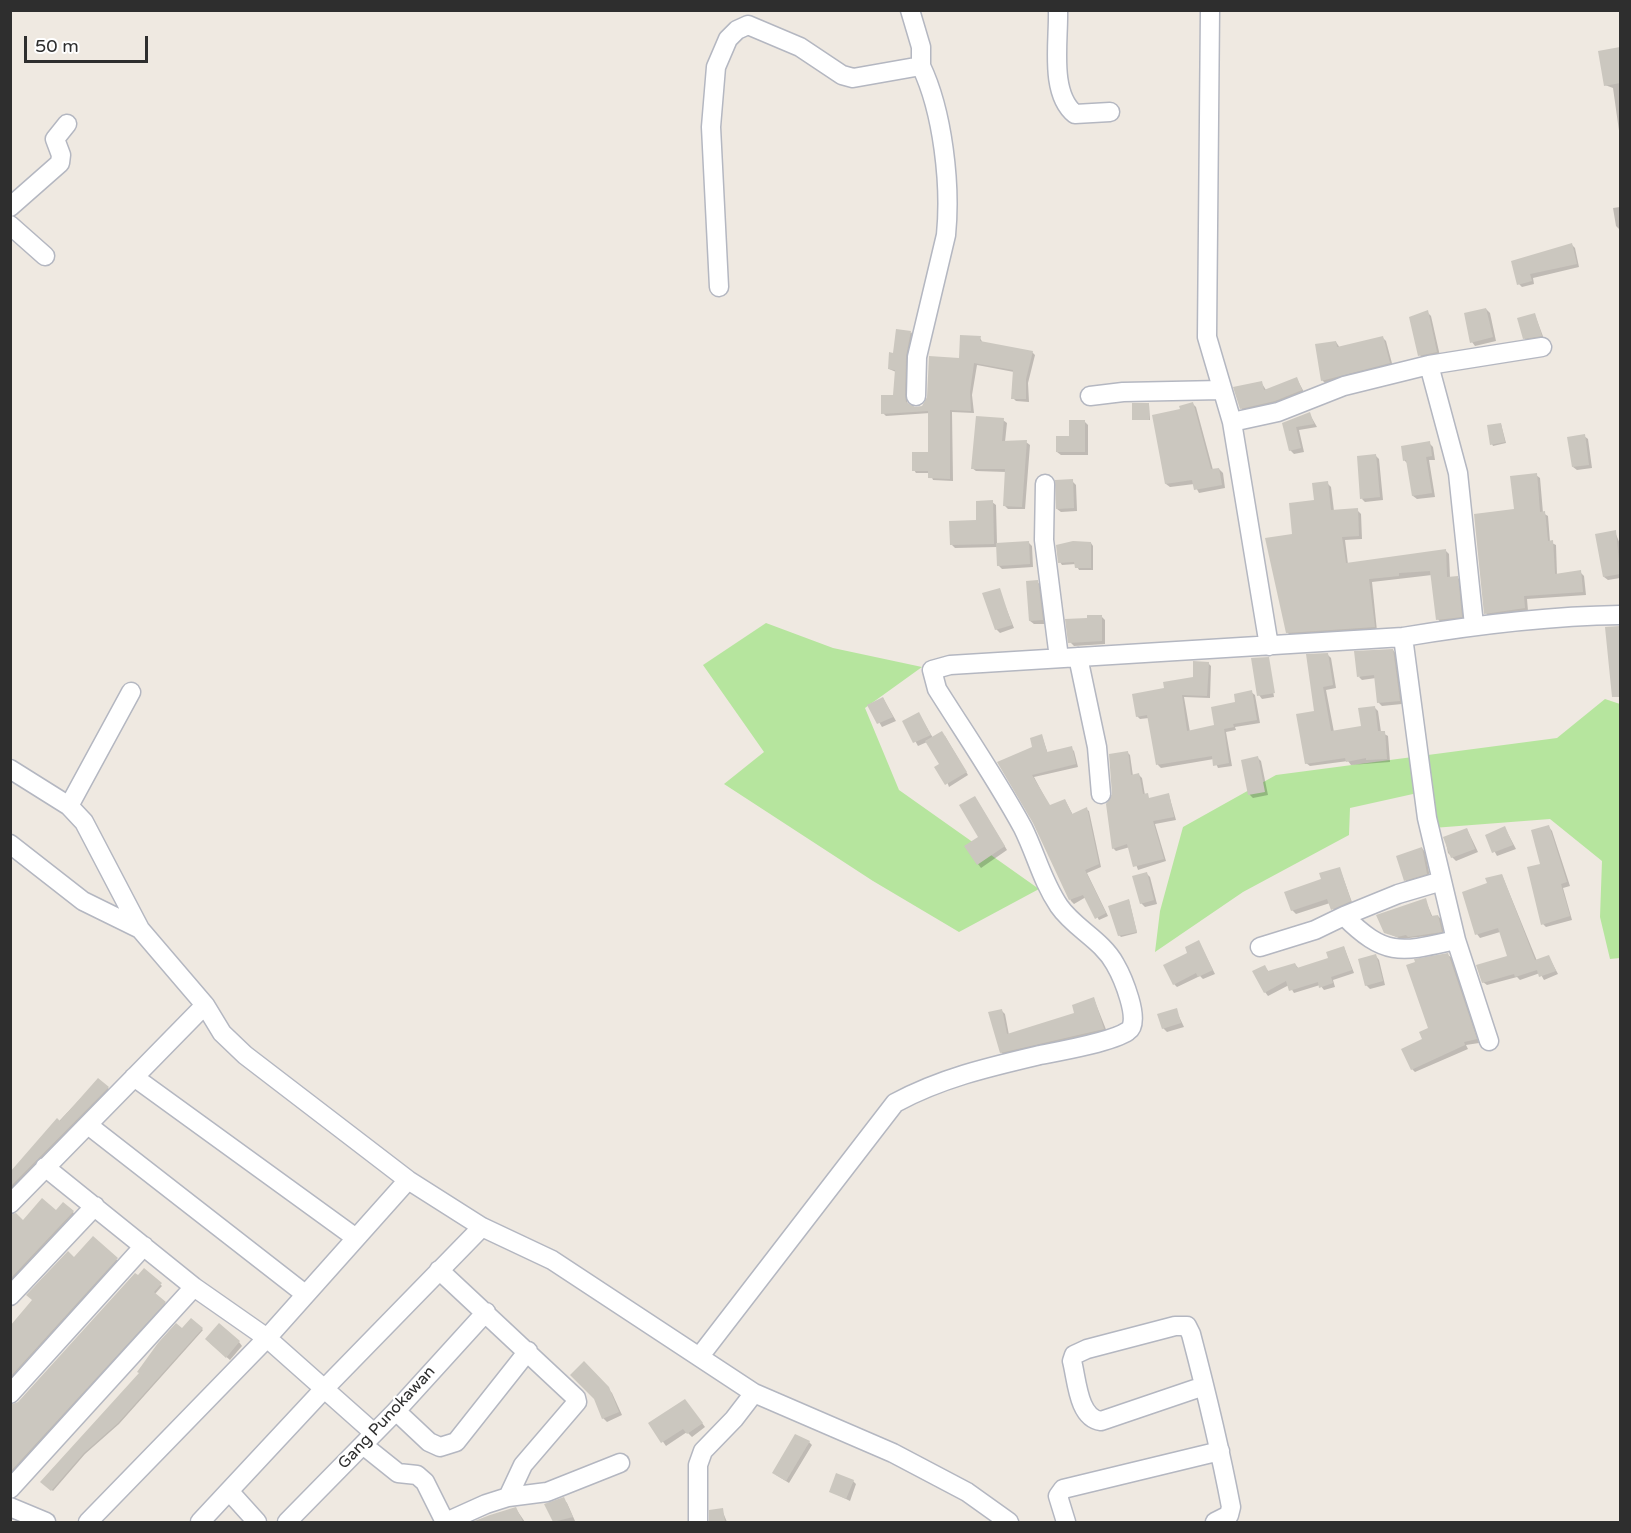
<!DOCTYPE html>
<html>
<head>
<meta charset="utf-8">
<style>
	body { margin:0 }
	#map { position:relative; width:1631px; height:1533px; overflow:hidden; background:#efe9e1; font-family:"Varela Round",sans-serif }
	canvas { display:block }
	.frame { position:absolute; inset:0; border:12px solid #2e2e2e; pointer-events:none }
	.scale { position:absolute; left:24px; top:36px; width:124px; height:27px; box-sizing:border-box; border:3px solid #2e2e2e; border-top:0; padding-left:8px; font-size:18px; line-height:21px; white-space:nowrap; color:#2e2e2e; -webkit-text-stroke:4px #fff; paint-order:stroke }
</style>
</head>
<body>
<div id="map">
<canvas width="1631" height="1533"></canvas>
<div class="frame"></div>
<div class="scale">50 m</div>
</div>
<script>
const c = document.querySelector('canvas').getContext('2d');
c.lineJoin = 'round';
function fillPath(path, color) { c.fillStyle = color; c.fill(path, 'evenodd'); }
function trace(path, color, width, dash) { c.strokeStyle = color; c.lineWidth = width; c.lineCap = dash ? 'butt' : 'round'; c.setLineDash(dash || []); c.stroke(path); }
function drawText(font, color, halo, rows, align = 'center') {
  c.font = font + ' "Varela Round",sans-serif'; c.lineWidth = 4.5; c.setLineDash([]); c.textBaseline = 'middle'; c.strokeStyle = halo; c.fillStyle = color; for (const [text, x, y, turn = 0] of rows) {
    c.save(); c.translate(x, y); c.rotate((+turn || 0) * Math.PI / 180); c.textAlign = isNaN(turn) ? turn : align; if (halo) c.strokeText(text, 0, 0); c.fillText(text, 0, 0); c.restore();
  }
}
fillPath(new Path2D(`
	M 766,623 L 833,648 L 922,667 L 865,708 L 899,790 L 1039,889 L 959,932 L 873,881 L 724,784 L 764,752 L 703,665 Z
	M 1605,699 L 1620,704 L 1620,958 L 1610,959 L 1600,917 L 1602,861 L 1550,819 L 1433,828 L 1422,792 L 1350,808 L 1349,835 L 1243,892 L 1155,952 L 1160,911 L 1183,827 L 1276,775 L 1557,738 Z`), '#b6e59e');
fillPath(new Path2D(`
	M 1620,49 L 1620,138 L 1613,88 L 1605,85 L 1600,52 Z
	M 1620,207 L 1620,230 L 1616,226 L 1613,208 Z
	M 1571,244 L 1575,248 L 1579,267 L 1533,278 L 1534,284 L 1522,287 L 1519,284 L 1513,262 Z
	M 1486,309 L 1490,313 L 1496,341 L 1475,346 L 1472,342 Z
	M 1427,312 L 1431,316 L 1440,356 L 1423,359 L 1420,355 Z
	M 1535,315 L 1544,339 L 1528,342 L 1524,338 Z
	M 911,332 L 913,335 L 908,360 L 907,400 L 908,405 L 915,409 L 923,407 L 980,338 L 983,343 L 1032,352 L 1035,355 L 1028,383 L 1029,402 L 1016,401 L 1013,398 L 1014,372 L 977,365 L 972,395 L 974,413 L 952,412 L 953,481 L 933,480 L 930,473 L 916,473 L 914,470 L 930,453 L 930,413 L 886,416 L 883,413 L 894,396 L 896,372 L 889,369 L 894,355 Z
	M 1382,337 L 1386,341 L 1393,367 L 1326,384 L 1322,380 L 1336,342 L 1340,348 Z
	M 1297,379 L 1305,394 L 1279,404 L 1245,412 L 1241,408 L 1261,382 L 1266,390 Z
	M 1149,404 L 1150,420 L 1135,420 L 1134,419 Z
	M 1193,404 L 1196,407 L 1213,470 L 1219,469 L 1223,473 L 1225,488 L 1199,493 L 1194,484 L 1170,487 L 1166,484 L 1182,410 Z
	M 1309,413 L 1317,427 L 1299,430 L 1304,452 L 1294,454 L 1290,450 L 1284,423 Z
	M 1003,420 L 1007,423 L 1005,442 L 1026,442 L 1030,445 L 1025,509 L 1008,509 L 1005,506 L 1006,472 L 976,471 L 972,468 Z
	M 1084,421 L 1088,425 L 1088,455 L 1061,455 L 1057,452 Z
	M 1501,424 L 1506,443 L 1493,446 L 1492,444 Z
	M 1584,436 L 1588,439 L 1592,468 L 1577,470 L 1573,467 Z
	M 1429,443 L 1433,447 L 1435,460 L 1429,460 L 1435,497 L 1417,499 L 1413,496 L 1408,464 L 1404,460 Z
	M 1376,456 L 1379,459 L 1383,500 L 1365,502 L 1362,499 Z
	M 1536,475 L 1540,478 L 1543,513 L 1548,516 L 1550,542 L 1556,545 L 1557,575 L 1580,572 L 1584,576 L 1586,595 L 1527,599 L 1528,611 L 1489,617 L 1486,613 L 1515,510 Z
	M 1072,481 L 1076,485 L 1077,511 L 1061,512 L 1057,509 Z
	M 1327,483 L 1331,487 L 1334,511 L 1357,510 L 1361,514 L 1362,539 L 1345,540 L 1348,564 L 1445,550 L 1449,554 L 1450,578 L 1457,577 L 1461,581 L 1465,620 L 1441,623 L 1438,619 L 1432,575 L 1372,582 L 1377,631 L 1291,636 L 1287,632 L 1294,535 Z
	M 992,502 L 996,505 L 997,544 L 1029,543 L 1032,546 L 1033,567 L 1002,569 L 998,565 L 997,547 L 955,548 L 951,544 L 978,521 Z
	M 1615,532 L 1620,544 L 1620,578 L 1608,580 L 1604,577 Z
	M 1091,543 L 1093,546 L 1093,570 L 1079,570 L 1076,564 L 1062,565 L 1060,562 Z
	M 1037,582 L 1041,585 L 1046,624 L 1034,624 L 1030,621 Z
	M 999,590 L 1014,628 L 1000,633 L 996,629 Z
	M 1102,617 L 1105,620 L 1105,644 L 1074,646 L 1070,642 Z
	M 1606,628 L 1620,628 L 1620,678 L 1614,678 Z
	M 1393,650 L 1396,654 L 1402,704 L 1382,706 L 1379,703 L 1376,678 L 1362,680 L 1359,677 Z
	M 1327,654 L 1331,658 L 1336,688 L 1326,690 L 1334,732 L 1363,728 L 1374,707 L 1378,711 L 1381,732 L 1388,736 L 1390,762 L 1351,765 L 1348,761 L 1310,766 L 1306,763 Z
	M 1268,659 L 1274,697 L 1262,699 L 1259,695 Z
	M 1208,663 L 1211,666 L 1210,698 L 1184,697 L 1190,732 L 1216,727 L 1251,692 L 1255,695 L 1260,723 L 1235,727 L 1236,730 L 1226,732 L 1232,766 L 1218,768 L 1214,759 L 1161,768 L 1158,765 L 1149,718 L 1140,719 L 1137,716 L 1166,689 L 1194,679 Z
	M 883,698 L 896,721 L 882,727 L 869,705 Z
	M 919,714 L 933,738 L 945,736 L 968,775 L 949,787 L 941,765 L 927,742 L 918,746 L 904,721 Z
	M 1042,736 L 1048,754 L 1071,748 L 1074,751 L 1078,767 L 1034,777 L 1050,807 L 1065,800 L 1073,815 L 1086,809 L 1089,811 L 1101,867 L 1087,873 L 1108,916 L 1099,920 L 1086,897 L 1074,904 L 1071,901 L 1034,822 L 999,763 L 1034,748 Z
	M 1127,752 L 1130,755 L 1133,776 L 1139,775 L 1142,778 L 1145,795 L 1150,799 L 1169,795 L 1176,820 L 1155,824 L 1166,861 L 1138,870 L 1130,847 L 1116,851 L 1113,848 L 1114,794 Z
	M 1258,758 L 1261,761 L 1268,795 L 1253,798 L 1250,795 L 1243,761 Z
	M 975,797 L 1007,850 L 981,868 L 978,864 L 980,838 Z
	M 1549,827 L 1552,831 L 1570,886 L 1563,888 L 1572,920 L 1546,927 L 1543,924 L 1542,865 Z
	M 1505,828 L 1516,849 L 1497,856 L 1486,835 Z
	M 1467,829 L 1478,852 L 1456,861 L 1448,853 L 1445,838 Z
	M 1422,848 L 1425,852 L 1430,877 L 1409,883 L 1405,880 Z
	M 1340,869 L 1353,905 L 1335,912 L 1330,903 L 1296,914 L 1292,910 L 1323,880 Z
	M 1146,873 L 1150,877 L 1157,904 L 1145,907 L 1141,903 Z
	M 1502,875 L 1537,961 L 1549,957 L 1558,974 L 1544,980 L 1540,973 L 1520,980 L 1517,977 L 1487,985 L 1483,982 L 1509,957 L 1500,932 L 1480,938 L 1477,934 L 1489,884 Z
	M 1425,899 L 1433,918 L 1438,916 L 1441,919 L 1444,934 L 1401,939 L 1385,932 Z
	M 1129,900 L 1137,933 L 1121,937 L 1119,935 Z
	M 1199,942 L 1215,974 L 1203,979 L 1200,976 L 1177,987 L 1174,984 L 1189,954 Z
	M 1344,947 L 1354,973 L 1333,980 L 1335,987 L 1324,990 L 1320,985 L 1294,993 L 1289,985 L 1268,996 L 1265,992 L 1265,967 L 1269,972 L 1295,964 L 1299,969 L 1330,959 Z
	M 1448,955 L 1452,958 L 1479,1043 L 1466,1045 L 1468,1049 L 1415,1072 L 1412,1069 L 1430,1029 Z
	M 1376,956 L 1379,960 L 1385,985 L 1370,989 L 1366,985 Z
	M 1094,999 L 1107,1032 L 1005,1056 L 1001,1052 L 1002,1011 L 1005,1014 L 1009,1035 L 1076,1014 Z
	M 1176,1010 L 1184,1027 L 1167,1032 L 1163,1028 Z
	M 98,1080 L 109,1089 L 10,1192 L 10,1173 Z
	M 64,1204 L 75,1214 L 10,1282 L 10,1216 L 23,1222 L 57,1212 Z
	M 93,1238 L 118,1261 L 10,1379 L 10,1328 Z
	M 144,1270 L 162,1286 L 155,1294 L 166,1304 L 10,1476 L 10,1406 L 19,1403 Z
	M 191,1320 L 203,1330 L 119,1424 L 85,1454 L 53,1491 L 42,1481 Z
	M 239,1342 L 242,1346 L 230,1360 L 210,1343 Z
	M 584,1363 L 612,1393 L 622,1415 L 607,1422 L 603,1418 Z
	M 688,1404 L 705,1427 L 692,1437 L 687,1432 L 666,1446 L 650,1423 Z
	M 809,1442 L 812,1445 L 789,1483 L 776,1475 Z
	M 853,1481 L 856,1484 L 850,1501 L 830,1491 Z
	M 563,1499 L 567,1503 L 575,1521 L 555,1522 L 546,1505 Z
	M 516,1509 L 525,1522 L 490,1522 L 487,1518 Z
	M 722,1510 L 727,1522 L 711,1522 L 711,1511 Z`), '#0003');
fillPath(new Path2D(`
	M 1620,47 L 1620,83 L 1604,86 L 1598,51 Z
	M 1572,243 L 1577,264 L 1530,274 L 1532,281 L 1517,285 L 1511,261 Z
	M 1486,308 L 1493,337 L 1470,343 L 1464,313 Z
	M 1428,310 L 1437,352 L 1418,356 L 1409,317 Z
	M 1535,313 L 1542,336 L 1523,339 L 1517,318 Z
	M 896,329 L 911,331 L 906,356 L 905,396 L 906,402 L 915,407 L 922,406 L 927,397 L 929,356 L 959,358 L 960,335 L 981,336 L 980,341 L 1033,351 L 1026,379 L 1026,399 L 1011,399 L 1013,370 L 974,363 L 970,392 L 971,411 L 950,410 L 950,479 L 928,478 L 928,471 L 912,471 L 912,452 L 928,452 L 928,411 L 881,414 L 881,395 L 893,395 L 895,370 L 888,369 L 889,352 L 893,353 Z
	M 1383,336 L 1390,363 L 1321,381 L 1315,344 L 1336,341 L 1337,347 Z
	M 1297,377 L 1302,390 L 1275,401 L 1240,409 L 1233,387 L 1262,381 L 1264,390 Z
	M 1193,402 L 1211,469 L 1219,468 L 1222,485 L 1194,490 L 1192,480 L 1165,484 L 1152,415 L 1180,409 L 1179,406 Z
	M 1132,403 L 1149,403 L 1149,420 L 1132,420 Z
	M 1310,412 L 1314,424 L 1296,427 L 1301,448 L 1289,451 L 1282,423 Z
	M 976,416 L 1004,418 L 1002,441 L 1027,440 L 1022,507 L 1003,506 L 1005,469 L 971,469 Z
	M 1069,420 L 1085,420 L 1085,452 L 1056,452 L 1056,436 L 1069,436 Z
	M 1501,423 L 1505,442 L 1490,445 L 1487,425 Z
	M 1585,434 L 1589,465 L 1572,467 L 1567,437 Z
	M 1430,441 L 1432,456 L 1426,457 L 1432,493 L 1412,496 L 1406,460 L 1403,461 L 1401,446 Z
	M 1376,454 L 1380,497 L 1360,499 L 1357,456 Z
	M 1537,473 L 1540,512 L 1545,511 L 1548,541 L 1553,540 L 1555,574 L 1581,570 L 1583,592 L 1524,596 L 1525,608 L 1484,614 L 1474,514 L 1514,509 L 1510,476 Z
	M 1073,479 L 1074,508 L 1056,509 L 1055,480 Z
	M 1328,481 L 1331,510 L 1358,508 L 1359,536 L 1342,537 L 1346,563 L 1446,549 L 1447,577 L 1458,576 L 1462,617 L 1436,620 L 1430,571 L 1399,573 L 1399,576 L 1369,579 L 1375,627 L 1286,633 L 1265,538 L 1292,534 L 1289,503 L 1314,500 L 1312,483 Z
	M 993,500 L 994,544 L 950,545 L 949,521 L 976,520 L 976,501 Z
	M 1616,530 L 1620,574 L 1603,577 L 1595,534 Z
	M 1029,541 L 1030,564 L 997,566 L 996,543 Z
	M 1073,541 L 1091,542 L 1091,568 L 1075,568 L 1074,562 L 1058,563 L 1056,545 Z
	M 1038,580 L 1043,620 L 1029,621 L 1026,581 Z
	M 1000,588 L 1012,625 L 995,630 L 982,593 Z
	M 1087,615 L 1102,615 L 1102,641 L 1068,643 L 1065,619 L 1087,618 Z
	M 1620,626 L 1620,697 L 1612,697 L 1605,627 Z
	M 1393,649 L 1400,701 L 1377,703 L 1374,675 L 1357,677 L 1354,651 Z
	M 1328,653 L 1333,685 L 1323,687 L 1331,731 L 1361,726 L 1358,708 L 1375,706 L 1378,731 L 1385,731 L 1387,759 L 1366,760 L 1366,758 L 1346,762 L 1345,758 L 1305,764 L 1296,714 L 1314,711 L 1306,654 Z
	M 1269,657 L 1275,693 L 1257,696 L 1251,658 Z
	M 1193,661 L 1209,662 L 1207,696 L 1182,695 L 1187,731 L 1214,725 L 1211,707 L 1235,702 L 1234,694 L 1252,690 L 1257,720 L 1233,724 L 1234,727 L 1224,729 L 1229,763 L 1213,766 L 1212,756 L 1156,765 L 1147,715 L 1136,717 L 1132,694 L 1164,688 L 1163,682 L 1193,677 Z
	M 883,697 L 893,717 L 877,724 L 867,705 Z
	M 919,712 L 931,735 L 913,743 L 902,721 Z
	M 942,731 L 967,772 L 945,785 L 934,767 L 939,764 L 925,741 Z
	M 1042,734 L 1047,752 L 1072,746 L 1076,764 L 1032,775 L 1050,805 L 1065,799 L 1072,814 L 1087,807 L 1099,864 L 1085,870 L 1106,913 L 1095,919 L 1083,895 L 1069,900 L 1033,823 L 997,762 L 1032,747 L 1030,738 Z
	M 1128,751 L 1131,775 L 1139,773 L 1143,794 L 1148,793 L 1149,798 L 1169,793 L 1174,817 L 1153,821 L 1164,859 L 1133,867 L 1127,844 L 1112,849 L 1106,804 L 1112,794 L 1109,754 Z
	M 1258,756 L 1265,792 L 1248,795 L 1241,760 Z
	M 975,796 L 1005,846 L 977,865 L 964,846 L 978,837 L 959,805 Z
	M 1549,825 L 1567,882 L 1561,884 L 1570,916 L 1541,925 L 1527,867 L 1540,864 L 1531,830 Z
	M 1505,826 L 1513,845 L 1492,853 L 1485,835 Z
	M 1467,828 L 1475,849 L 1451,858 L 1443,837 Z
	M 1422,847 L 1427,874 L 1404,881 L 1396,856 Z
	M 1340,867 L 1351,901 L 1331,910 L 1327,899 L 1291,911 L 1284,892 L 1321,879 L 1319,873 Z
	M 1147,872 L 1154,900 L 1140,904 L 1132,876 Z
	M 1502,874 L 1535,960 L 1549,955 L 1556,971 L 1539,977 L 1537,970 L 1515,977 L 1514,974 L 1482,983 L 1476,965 L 1507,956 L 1498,928 L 1475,935 L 1462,892 L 1487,883 L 1485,878 Z
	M 1426,898 L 1431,916 L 1438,915 L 1442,932 L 1408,937 L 1406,935 L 1397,937 L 1384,933 L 1376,915 Z
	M 1129,899 L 1137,932 L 1118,936 L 1108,906 Z
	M 1199,940 L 1213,970 L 1198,977 L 1196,973 L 1173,985 L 1163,965 L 1187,953 L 1185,947 Z
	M 1344,946 L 1352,970 L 1331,977 L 1333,983 L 1319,988 L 1318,982 L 1289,991 L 1286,981 L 1264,993 L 1252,971 L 1265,965 L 1268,971 L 1295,963 L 1297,968 L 1328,958 L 1326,952 Z
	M 1448,953 L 1477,1039 L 1464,1042 L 1465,1045 L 1411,1070 L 1401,1049 L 1422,1039 L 1419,1032 L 1428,1028 L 1406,965 L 1415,962 L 1414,959 Z
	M 1376,954 L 1383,981 L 1365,986 L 1358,959 Z
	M 1094,997 L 1104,1029 L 1000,1053 L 988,1012 L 1002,1009 L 1007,1034 L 1074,1013 L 1072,1005 Z
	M 1177,1008 L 1181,1023 L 1162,1029 L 1157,1014 Z
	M 98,1078 L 109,1087 L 10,1187 L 10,1172 L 57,1118 L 60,1121 Z
	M 42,1198 L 56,1210 L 63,1202 L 74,1211 L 10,1279 L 10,1215 L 16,1213 L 23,1220 Z
	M 93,1236 L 118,1258 L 10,1377 L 10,1326 L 32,1300 L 26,1295 L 68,1251 L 74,1257 Z
	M 144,1268 L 162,1283 L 154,1292 L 166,1302 L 10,1472 L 10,1405 L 18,1402 L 135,1273 L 138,1275 Z
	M 191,1318 L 203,1328 L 118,1423 L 84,1453 L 51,1491 L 40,1482 L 139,1373 L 137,1372 L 158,1343 L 176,1323 L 182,1328 Z
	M 219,1323 L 240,1341 L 226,1358 L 205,1339 Z
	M 584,1361 L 609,1387 L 619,1412 L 602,1419 L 594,1399 L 570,1375 Z
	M 685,1399 L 703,1423 L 687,1434 L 683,1429 L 661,1443 L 648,1423 Z
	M 795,1434 L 810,1441 L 786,1481 L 772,1473 Z
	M 836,1473 L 854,1480 L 846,1499 L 829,1492 Z
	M 564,1497 L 573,1517 L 553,1522 L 544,1504 Z
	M 516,1507 L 523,1522 L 472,1522 L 490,1515 Z
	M 723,1508 L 725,1522 L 709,1522 L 709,1510 Z`), '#cbc7bf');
const minor = new Path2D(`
	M 1058,10 C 1059,41 1049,93 1075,114 L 1110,112
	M 1210,10 L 1207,337 L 1232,422 L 1269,646
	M 10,207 L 60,163 L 61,155 L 55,139 L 67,124
	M 10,225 L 45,256
	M 719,287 L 711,127 L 716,67 L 728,39 L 737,30 L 748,25 L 800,47 L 842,75 L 853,78 L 921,66 L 921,47 L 910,10
	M 1429,365 L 1458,473 L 1474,625
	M 916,396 L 917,357 L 946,235 C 951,185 943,112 921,66
	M 1090,396 L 1123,392 L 1221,390
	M 1232,422 L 1278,412 L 1344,386 L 1429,365 L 1542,347
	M 1045,484 L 1044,540 L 1059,658
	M 1403,637 L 1427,818 L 1456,940 L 1489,1041
	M 1078,657 L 1097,747 L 1101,794
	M 10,769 L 69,806 L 84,822 L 140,929 L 205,1005 L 222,1033 L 245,1055 L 408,1180 L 482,1227 L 552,1260 L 754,1393 L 893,1453 L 967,1492 L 1009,1522
	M 69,806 L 131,692
	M 10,844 L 83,901 L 140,929
	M 1344,916 L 1398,894 L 1442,881
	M 1260,947 L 1315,930 L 1344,916 C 1386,958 1402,952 1456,940
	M 134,1077 L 356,1238
	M 88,1125 L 305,1294
	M 45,1167 L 194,1287 L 267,1338 L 374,1433
	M 10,1204 L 205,1005
	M 439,1270 L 576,1398 L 577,1402 L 523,1465 L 508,1497
	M 10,1296 L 95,1206
	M 700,1356 L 895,1103 C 941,1078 989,1067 1040,1055 C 1061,1051 1112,1042 1128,1031 C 1142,1022 1122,976 1115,964 C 1102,940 1074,928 1059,906 C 1042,881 1036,854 1023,828 C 997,780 966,735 937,689 L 932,670 L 950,665 L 1403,637 C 1475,625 1548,616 1620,615
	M 1204,1386 L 1101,1421 C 1078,1418 1077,1380 1072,1361 L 1074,1355 L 1087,1349 L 1175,1326 L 1187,1326 L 1191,1334 C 1206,1391 1220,1449 1231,1507 L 1229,1515 L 1215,1522
	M 10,1394 L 144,1246
	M 396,1411 L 429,1442 L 440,1447 L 456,1442 L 528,1351
	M 363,1445 L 398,1473 L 417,1475 L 425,1482 L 445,1522
	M 10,1489 L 194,1287
	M 229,1491 L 257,1522
	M 10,1507 L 46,1522
	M 88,1522 L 267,1338 L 408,1180
	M 200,1522 L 324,1389 L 482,1227
	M 287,1522 L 396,1411 L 486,1312
	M 446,1522 L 486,1504 L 508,1497 L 547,1492 L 620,1463
	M 698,1522 L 698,1465 L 703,1451 L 734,1419 L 754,1393
	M 1066,1522 L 1058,1496 L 1063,1489 L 1220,1451`);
trace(minor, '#b4b7c1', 21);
trace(minor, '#fff', 18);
drawText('16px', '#2e2e2e', '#fff', [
	["Gang Punokawan",387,1418,-47]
]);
</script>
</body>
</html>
